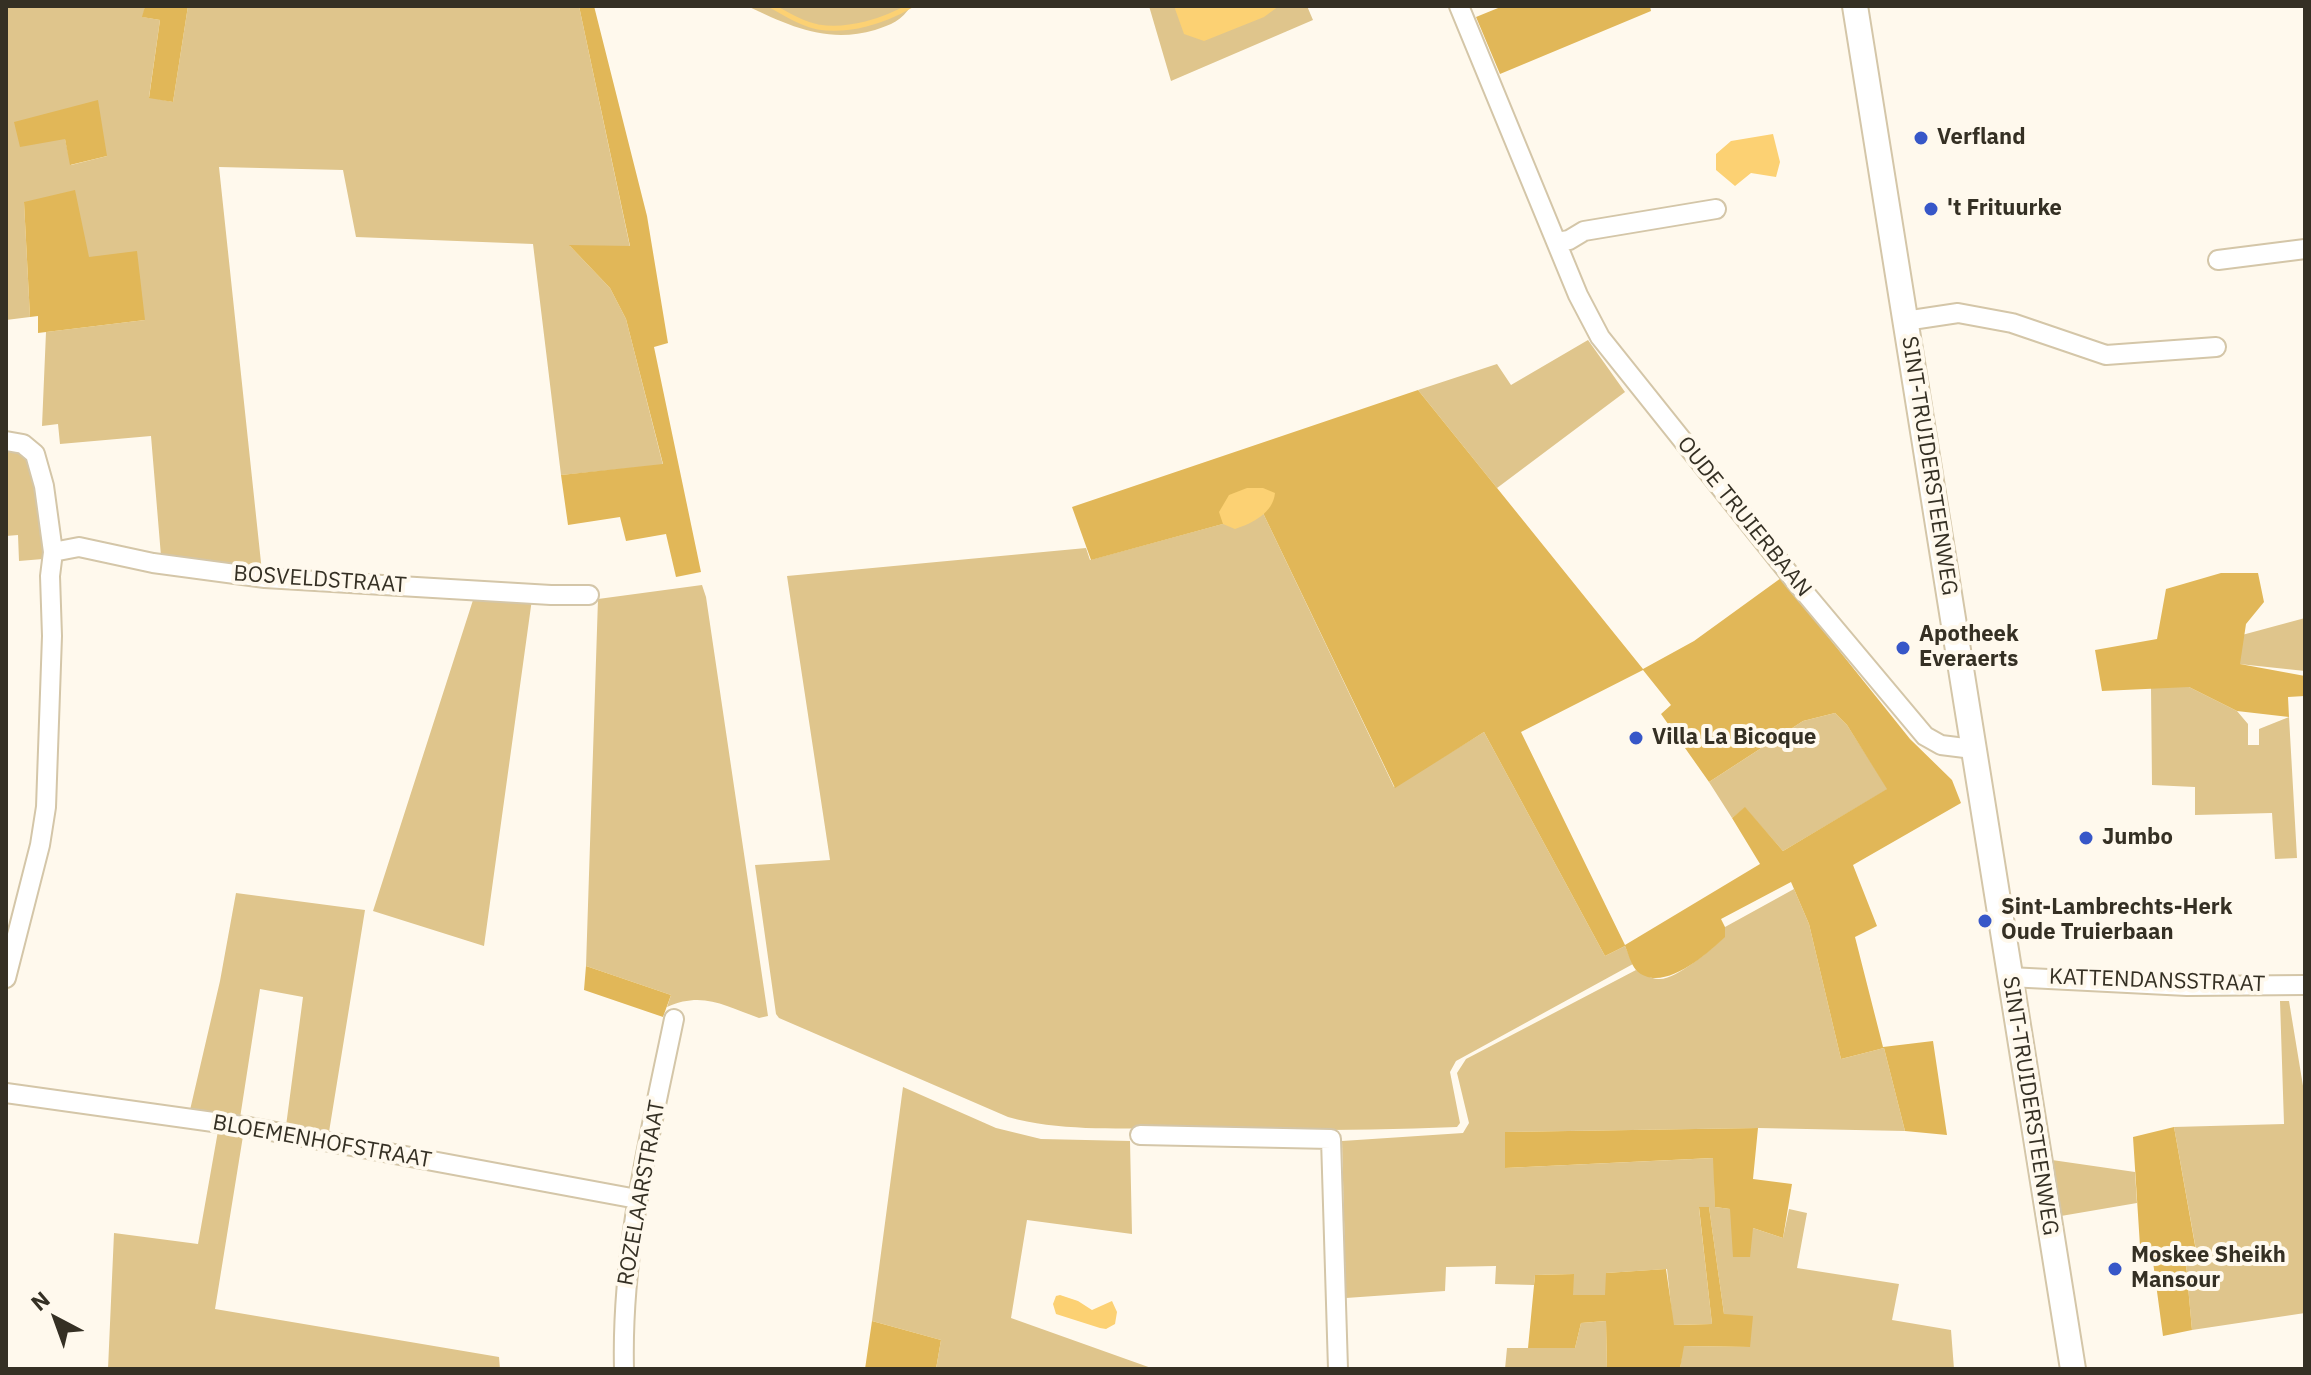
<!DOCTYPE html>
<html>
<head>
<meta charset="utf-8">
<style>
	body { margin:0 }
	#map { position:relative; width:2311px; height:1375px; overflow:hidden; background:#fff9ed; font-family:"IBM Plex Sans",sans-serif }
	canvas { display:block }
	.frame { position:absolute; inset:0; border:8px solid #353024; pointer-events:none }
	.north { position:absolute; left:16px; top:1279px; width:80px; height:80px; -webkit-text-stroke:6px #fff9ed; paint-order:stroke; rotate:319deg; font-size:22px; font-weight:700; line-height:32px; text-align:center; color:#353024 }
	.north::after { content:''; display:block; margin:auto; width:28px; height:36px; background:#353024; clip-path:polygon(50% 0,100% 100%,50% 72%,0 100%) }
</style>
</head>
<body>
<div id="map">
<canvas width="2311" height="1375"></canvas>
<div class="frame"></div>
<div class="north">N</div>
</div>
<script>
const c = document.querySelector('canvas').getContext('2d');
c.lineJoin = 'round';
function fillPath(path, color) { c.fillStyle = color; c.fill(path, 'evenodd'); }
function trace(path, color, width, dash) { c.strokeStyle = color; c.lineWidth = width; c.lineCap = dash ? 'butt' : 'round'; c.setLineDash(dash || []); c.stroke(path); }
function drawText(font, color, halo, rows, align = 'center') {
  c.font = font + ' "IBM Plex Sans",sans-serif'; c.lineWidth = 8; c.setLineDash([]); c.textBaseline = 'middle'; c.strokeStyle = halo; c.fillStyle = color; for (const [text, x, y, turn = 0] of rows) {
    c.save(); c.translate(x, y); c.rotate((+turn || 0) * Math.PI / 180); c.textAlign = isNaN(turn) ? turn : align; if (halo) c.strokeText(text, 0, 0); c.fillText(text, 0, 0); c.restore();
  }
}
fillPath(new Path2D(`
	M 6,6 L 145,6 L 143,17 L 160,20 L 149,97 L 173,102 L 188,6 L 579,6 L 630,247 L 570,246 L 610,288 L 626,319 L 663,465 L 561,475 L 533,244 L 356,237 L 343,170 L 219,167 L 262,572 L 161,556 L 151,436 L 60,444 L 58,424 L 42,426 L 46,332 L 145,320 L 89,258 L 24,202 L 30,317 L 6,320 ZM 65,139 L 107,156 L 71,165 Z
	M 747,6 L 911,6 C 902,20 891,25 875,30 C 827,44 790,26 747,6 Z
	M 1149,6 L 1307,6 L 1313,20 L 1171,81 Z
	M 1588,340 L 1625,392 L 1497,488 L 1418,390 L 1497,364 L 1511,385 Z
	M 6,448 L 14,448 L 28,457 L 41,508 L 43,559 L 19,561 L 18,535 L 6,536 Z
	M 1263,513 L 1394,787 L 1484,732 L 1605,956 L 1625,946 L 1633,964 L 1456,1061 L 1450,1072 L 1460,1123 L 1457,1127 C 1360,1131 1262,1131 1165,1129 C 1113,1128 1058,1131 1008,1117 L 779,1018 L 776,1014 L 755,865 L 830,860 L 787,576 L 1086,548 L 1090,560 Z
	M 702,585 L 706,597 L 768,1016 L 759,1018 C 725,1006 703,991 667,1007 L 671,995 L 586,966 L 598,599 Z
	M 474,597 L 532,599 L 484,946 L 373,911 Z
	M 2305,618 L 2305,671 L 2239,664 L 2242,635 Z
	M 2187,686 L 2237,711 L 2248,724 L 2248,745 L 2259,745 L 2259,729 L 2289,717 L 2297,858 L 2275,859 L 2272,813 L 2195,815 L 2195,787 L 2152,785 L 2151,688 Z
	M 1835,713 L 1847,725 L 1888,789 L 1783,851 L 1745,808 L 1732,818 L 1709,782 L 1803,721 Z
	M 1794,889 L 1809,924 L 1841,1059 L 1884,1048 L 1905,1131 L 1758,1128 L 1506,1132 L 1505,1168 L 1714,1158 L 1715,1207 L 1730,1209 L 1753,1228 L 1783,1238 L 1789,1209 L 1807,1213 L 1797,1268 L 1899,1284 L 1892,1320 L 1951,1330 L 1954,1369 L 1680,1369 L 1683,1346 L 1750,1347 L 1724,1314 L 1709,1207 L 1699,1208 L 1712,1324 L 1673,1325 L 1667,1269 L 1606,1273 L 1606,1295 L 1573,1295 L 1573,1274 L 1535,1275 L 1534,1285 L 1495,1284 L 1496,1266 L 1446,1267 L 1445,1291 L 1346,1298 L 1342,1141 L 1463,1133 L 1469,1123 L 1457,1073 L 1466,1059 L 1636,970 C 1643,973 1652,980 1660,979 C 1676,979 1713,949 1724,937 L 1725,927 Z
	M 236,893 L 365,910 L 329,1132 L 286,1126 L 303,997 L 260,989 L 240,1118 L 190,1110 L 220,981 Z
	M 2280,1001 L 2289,1001 L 2305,1098 L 2305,1313 L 2192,1330 L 2186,1264 L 2198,1261 L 2174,1127 L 2284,1124 Z
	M 903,1087 L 996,1128 L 1041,1139 L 1130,1141 L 1132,1234 L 1027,1220 L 1011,1318 L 1154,1369 L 936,1369 L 941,1340 L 872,1321 Z
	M 218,1131 L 243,1136 L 215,1309 L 499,1357 L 500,1369 L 108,1369 L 114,1233 L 198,1244 Z
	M 2052,1160 L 2135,1172 L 2137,1203 L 2061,1216 Z
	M 1606,1321 L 1607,1369 L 1505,1369 L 1507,1348 L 1575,1348 L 1581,1323 Z`), '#dfc58c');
fillPath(new Path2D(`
	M 145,6 L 188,6 L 173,102 L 149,98 L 160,20 L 142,17 Z
	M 579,6 L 594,6 L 647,216 L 668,343 L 654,347 L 701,572 L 676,577 L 666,534 L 626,541 L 620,517 L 568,525 L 561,475 L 663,464 L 626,319 L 610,288 L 569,245 L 630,246 Z
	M 1503,6 L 1650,6 L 1651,11 L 1500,74 L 1476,17 Z
	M 98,100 L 107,156 L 70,165 L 65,139 L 20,147 L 14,122 Z
	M 75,190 L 89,257 L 137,251 L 145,320 L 38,333 L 38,316 L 30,317 L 24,202 Z
	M 1418,390 L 1643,669 L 1694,641 L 1781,578 L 1910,739 L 1952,780 L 1961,803 L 1853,865 L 1877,926 L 1855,937 L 1883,1047 L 1933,1041 L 1947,1135 L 1905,1131 L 1884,1048 L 1841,1059 L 1809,924 L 1791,882 L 1721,919 L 1725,927 L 1725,937 C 1706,955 1661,995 1636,970 C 1631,964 1628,953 1625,946 L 1605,956 L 1484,732 L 1395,788 L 1263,513 L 1091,560 L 1072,507 ZM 1643,670 L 1671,705 L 1661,714 L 1709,782 L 1803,721 L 1835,713 L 1847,725 L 1887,789 L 1783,851 L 1745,807 L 1732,818 L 1760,864 L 1625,945 L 1521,732 Z
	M 2221,573 L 2258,573 L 2264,602 L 2246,624 L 2240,664 L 2305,676 L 2305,696 L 2288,697 L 2289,717 L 2237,711 L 2189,687 L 2102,691 L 2095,650 L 2157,639 L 2166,589 Z
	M 586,966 L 671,995 L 663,1017 L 584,990 Z
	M 2174,1127 L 2198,1262 L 2186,1264 L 2192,1330 L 2163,1336 L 2151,1247 L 2140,1246 L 2133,1137 Z
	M 1758,1128 L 1753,1179 L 1792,1184 L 1783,1238 L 1753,1228 L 1750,1257 L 1733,1257 L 1730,1209 L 1715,1207 L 1713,1158 L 1505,1168 L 1505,1132 Z
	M 1699,1207 L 1709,1207 L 1724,1314 L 1753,1316 L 1750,1347 L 1684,1346 L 1680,1369 L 1607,1369 L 1606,1321 L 1581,1323 L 1575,1348 L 1528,1348 L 1535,1275 L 1574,1274 L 1573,1295 L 1605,1295 L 1606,1273 L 1666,1269 L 1674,1325 L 1712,1324 Z
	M 872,1321 L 941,1340 L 936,1369 L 865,1369 Z`), '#e1b758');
fillPath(new Path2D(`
	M 1174,6 L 1279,6 L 1264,17 L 1204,41 L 1184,34 Z
	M 1773,134 L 1780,162 L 1776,177 L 1751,173 L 1735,186 L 1716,170 L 1716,154 L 1731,141 Z
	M 1247,488 L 1263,488 L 1275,493 C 1273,513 1253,523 1235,529 L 1223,524 L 1219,512 L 1229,495 Z
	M 1060,1295 L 1078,1301 L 1092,1310 L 1112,1301 L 1117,1312 L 1115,1324 L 1106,1329 L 1100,1328 L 1056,1314 L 1053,1304 L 1056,1296 Z`), '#fcd173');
trace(new Path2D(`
	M 772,6 C 786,14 802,24 818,27 C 849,32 884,21 910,6`), '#fcd173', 5);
const minor = new Path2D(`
	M 1459,6 L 1578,295 L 1600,337 L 1795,581 L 1925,736 L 1941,745 L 1973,749
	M 1557,242 L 1569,240 L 1584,231 L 1716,209
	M 2218,260 L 2305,249
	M 1905,321 L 1958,313 L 2012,323 L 2106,355 L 2216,347
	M 6,441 L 23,444 L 35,454 L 44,486 L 53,552 L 50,576 L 52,636 L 46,807 L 40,845 L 6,978
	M 53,552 L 79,547 L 153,563 L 265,578 L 551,595 L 589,595
	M 2009,977 L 2187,986 L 2305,985
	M 6,1093 L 249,1127 L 637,1199
	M 1140,1135 L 1331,1139 L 1338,1369
	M 624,1369 C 621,1250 650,1135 674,1019`);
const secondary = new Path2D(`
	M 1855,6 L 2073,1369`);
trace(minor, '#d4c6a8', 22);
trace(secondary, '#d4c6a8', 28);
trace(minor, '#fff', 18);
trace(secondary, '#fff', 24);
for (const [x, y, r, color] of [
	[1921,138,8,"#3757c8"],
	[1931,209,8,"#3757c8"],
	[1903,648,8,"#3757c8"],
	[1636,738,8,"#3757c8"],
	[2086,838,8,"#3757c8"],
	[1985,921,8,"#3757c8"],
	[2115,1269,8,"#3757c8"]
]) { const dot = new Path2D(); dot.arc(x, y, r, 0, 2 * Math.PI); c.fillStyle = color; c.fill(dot); trace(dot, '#fff9ed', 3); }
drawText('bold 22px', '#353024', '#fff9ed', [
	["Verfland",1937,138],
	["'t Frituurke",1947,209],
	["Apotheek",1919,635],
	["Everaerts",1919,660],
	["Villa La Bicoque",1652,738],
	["Jumbo",2102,838],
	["Sint-Lambrechts-Herk",2001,908],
	["Oude Truierbaan",2001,933],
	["Moskee Sheikh",2131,1256],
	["Mansour",2131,1281]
], 'left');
drawText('22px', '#353024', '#fff9ed', [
	["SINT-TRUIDERSTEENWEG",1929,466,81],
	["OUDE TRUIERBAAN",1744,517,51],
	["BOSVELDSTRAAT",320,580,4],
	["KATTENDANSSTRAAT",2157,981,2],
	["SINT-TRUIDERSTEENWEG",2030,1106,81],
	["BLOEMENHOFSTRAAT",322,1142,10],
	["ROZELAARSTRAAT",642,1193,-80]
]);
</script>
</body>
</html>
